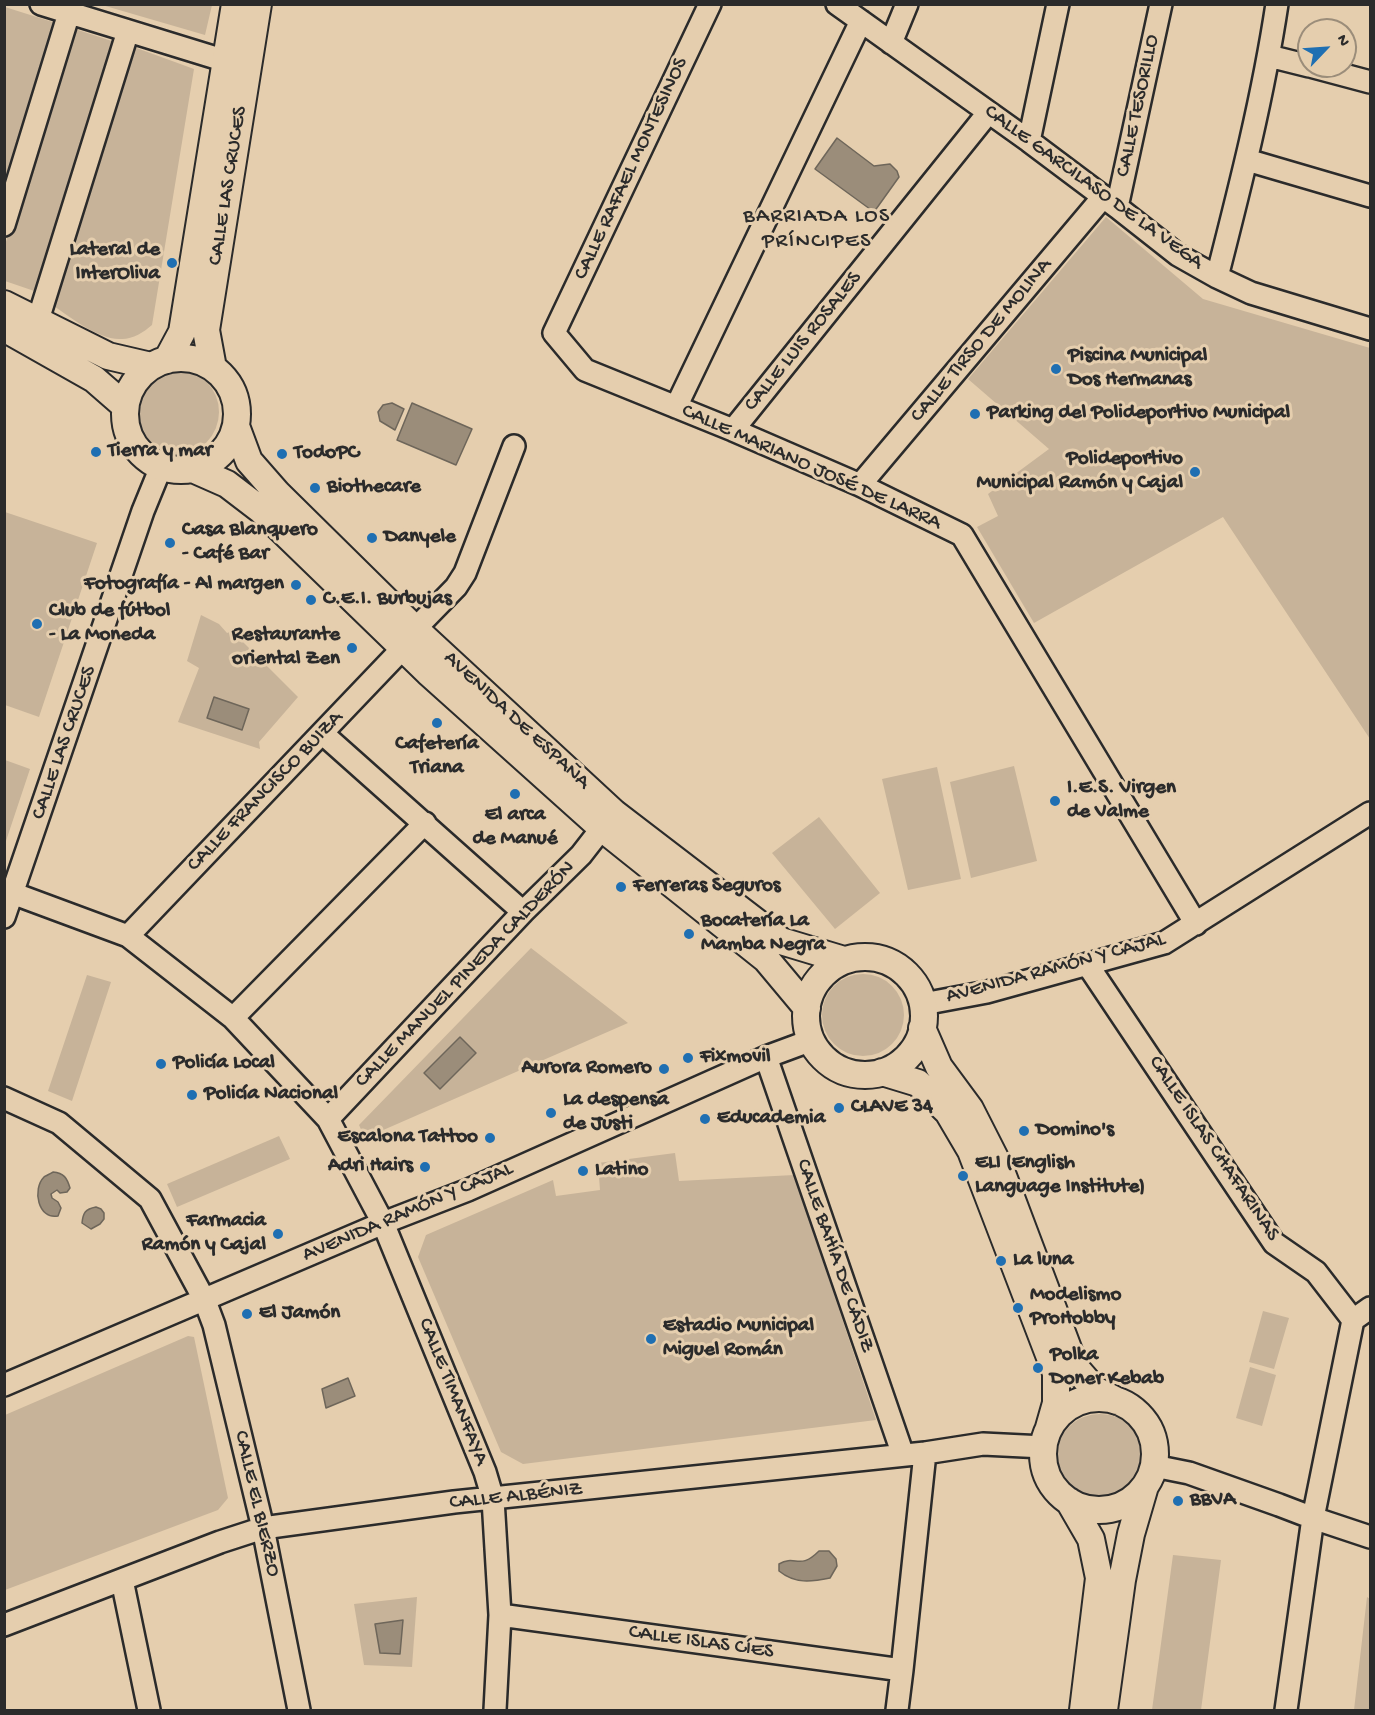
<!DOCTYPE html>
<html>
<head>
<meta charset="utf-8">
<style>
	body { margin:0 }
	#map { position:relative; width:1375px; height:1715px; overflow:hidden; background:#e5ceae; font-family:"Gochi Hand",sans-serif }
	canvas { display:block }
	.frame { position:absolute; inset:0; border:6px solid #2b2b2b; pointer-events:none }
	.north { position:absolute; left:1297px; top:18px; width:60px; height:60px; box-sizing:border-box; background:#e5ceae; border:2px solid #9b8d7a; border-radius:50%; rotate:65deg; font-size:16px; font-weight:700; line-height:24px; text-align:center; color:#2b2b2b }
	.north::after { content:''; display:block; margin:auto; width:21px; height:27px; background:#1f6fb2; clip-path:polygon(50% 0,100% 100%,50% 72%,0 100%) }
</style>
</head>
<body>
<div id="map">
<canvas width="1375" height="1715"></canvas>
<div class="frame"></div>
<div class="north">N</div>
</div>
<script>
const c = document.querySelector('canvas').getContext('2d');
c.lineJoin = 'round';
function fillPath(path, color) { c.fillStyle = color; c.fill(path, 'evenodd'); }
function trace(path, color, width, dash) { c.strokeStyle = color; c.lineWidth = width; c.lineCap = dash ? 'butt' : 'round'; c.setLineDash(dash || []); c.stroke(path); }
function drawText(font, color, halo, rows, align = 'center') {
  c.font = font + ' "Gochi Hand",sans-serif'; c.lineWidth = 6; c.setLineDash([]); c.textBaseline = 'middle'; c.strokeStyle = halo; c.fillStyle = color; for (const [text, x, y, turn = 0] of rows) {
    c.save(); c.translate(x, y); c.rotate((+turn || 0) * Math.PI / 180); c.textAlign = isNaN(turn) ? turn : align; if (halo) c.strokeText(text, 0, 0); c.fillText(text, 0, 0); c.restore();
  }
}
fillPath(new Path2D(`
	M 102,5 L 212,5 L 205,35 Z
	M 5,7 L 62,25 L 5,212 Z
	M 72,28 L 118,43 L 43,294 L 5,281 L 5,245 Z
	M 131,46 L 194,69 L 152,325 C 144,332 133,339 122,339 C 99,341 68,315 49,303 Z
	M 1106,217 L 1203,299 L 1370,348 L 1370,739 L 1223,517 L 1034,623 L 977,527 L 998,516 L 988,494 L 1049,449 L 968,379 Z
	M133 412a43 43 0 1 1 86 0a43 43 0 1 1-86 0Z
	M 5,512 L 97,543 L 39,717 L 5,705 Z
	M 201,615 L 219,624 L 227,633 L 232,631 L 298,697 L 259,742 L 260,749 L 178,722 L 199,668 L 187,661 Z
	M 5,760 L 30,769 L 5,844 L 4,760 Z
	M 1014,766 L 1037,861 L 971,878 L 950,782 Z
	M 937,767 L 961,879 L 908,890 L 882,779 Z
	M 819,817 L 880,893 L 835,929 L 772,853 Z
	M 531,948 L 628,1023 L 365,1138 L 359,1125 Z
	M822 1015a41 41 0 1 1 82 0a41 41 0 1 1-82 0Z
	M 87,975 L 111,982 L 72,1101 L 48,1091 Z
	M 279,1136 L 290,1159 L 177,1207 L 167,1184 Z
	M 675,1153 L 679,1181 L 794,1175 L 876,1420 L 523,1464 L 501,1452 L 418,1257 L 426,1235 L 553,1180 L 556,1196 L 600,1190 L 598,1163 Z
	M 1263,1311 L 1289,1318 L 1274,1369 L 1249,1362 Z
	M 188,1336 L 194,1337 L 228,1498 L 218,1510 L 5,1590 L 5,1415 Z
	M 1250,1367 L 1276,1375 L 1262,1426 L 1236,1418 Z
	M1056 1458a44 44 0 1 1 88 0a44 44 0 1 1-88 0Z
	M 1173,1555 L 1221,1560 L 1201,1710 L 1152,1710 Z
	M 417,1597 L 412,1667 L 364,1665 L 354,1604 Z
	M 1367,1597 L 1370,1599 L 1370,1710 L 1354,1710 Z`), '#c7b399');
const water = new Path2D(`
	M 837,138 L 874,166 L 890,164 L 897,171 L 899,177 L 874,212 L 815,169 Z
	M 392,403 L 404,409 L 395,430 L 380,421 L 378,412 L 383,405 Z
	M 412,403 L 472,429 L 456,465 L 397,440 Z
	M 214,697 L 249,709 L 242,730 L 207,718 Z
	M 460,1037 L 476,1053 L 440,1089 L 424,1073 Z
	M 53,1172 C 64,1173 67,1178 70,1188 L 67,1192 L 60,1193 L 57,1190 L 51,1194 L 52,1198 L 58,1202 L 61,1208 L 58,1216 C 38,1220 32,1189 44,1177 C 45,1176 52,1173 53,1172 Z
	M 96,1207 L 101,1209 L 104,1213 L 104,1219 L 100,1224 L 91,1229 L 82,1223 C 83,1213 85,1209 96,1207 Z
	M 348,1378 L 355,1396 L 326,1408 L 322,1389 Z
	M 819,1551 L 829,1551 L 836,1559 L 837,1566 L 830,1578 C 811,1582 795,1584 779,1571 L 779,1564 C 796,1554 799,1571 819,1551 Z
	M 403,1620 L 400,1654 L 380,1653 L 375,1624 Z`);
fillPath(water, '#9b8d7a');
trace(water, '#6e665a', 1.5);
const minor = new Path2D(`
	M 41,4 L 226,61
	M 710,4 L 554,333 L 585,370 L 733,430 L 860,485 L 962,535 L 1196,924
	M 837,4 L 1029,141 L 1117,207 L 1178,255 L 1217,277 L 1251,293 L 1370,329
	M 891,43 L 907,4
	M 1269,56 L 1309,66
	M 1310,66 L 1370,82
	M 1029,141 L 1058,4
	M 1247,160 L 1370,196
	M 1117,207 L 1161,4
	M 4,225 L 69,13
	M 1217,277 C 1240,187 1263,97 1277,4
	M 38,320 L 128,31
	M 676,407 L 861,21
	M 733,430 L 988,113
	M 860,485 L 1103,197
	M 415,629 L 456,587 L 465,573 L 514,446
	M 322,733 L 523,912
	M 4,890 L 128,936 L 233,1018 L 328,1119 L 383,1223 L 485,1472 L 493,1499 L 500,1615 L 495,1710
	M 4,917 L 143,511 L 161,467
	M 128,936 L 403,648
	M 1087,964 L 1274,1243 L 1316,1272 L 1353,1320
	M 923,1004 L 987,992 L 1164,943 L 1370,813
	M 233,1018 L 425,823
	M 766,1057 L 903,1455
	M 4,1098 L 59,1123 L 150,1199 L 205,1301 L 214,1325 L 263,1528 L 299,1710
	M 328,1119 L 523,912 L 581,855 L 602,828
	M 4,1385 L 383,1223 L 468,1190 L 766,1057 L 812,1040
	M 1154,1466 L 1189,1473 L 1279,1505 L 1313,1518 L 1370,1537
	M 122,1580 L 149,1710
	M 500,1615 L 902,1670
	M 4,1625 L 220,1542 L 263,1528 L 454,1502 L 925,1453 L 983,1444 L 1044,1447
	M 897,1710 L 902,1670 L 925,1453
	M 1286,1710 L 1313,1518 L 1353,1320 L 1370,1308`);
const major = new Path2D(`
	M 4,304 L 108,356 L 151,366
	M 4,328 L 94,379 L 125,406
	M125 414a56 56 0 1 1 112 0a56 56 0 1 1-112 0Z
	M 167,360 L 182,332 L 235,4
	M 213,368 L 206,330 L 258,4
	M 236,426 L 249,461 L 277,493 L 415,629 L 614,813 L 781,941 L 844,960
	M 193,469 L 227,484 L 261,510 L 428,672 L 602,828 L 766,959 L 807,1008
	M806 1016a59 59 0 1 1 118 0a59 59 0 1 1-118 0Z
	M 922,1028 L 939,1067 L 970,1109 L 1000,1168 L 1075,1367 L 1095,1390 L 1117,1401
	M 882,1072 L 918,1083 L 948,1112 L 971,1151 L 1056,1373 L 1056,1403 L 1048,1431
	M1043 1454a56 56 0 1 1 112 0a56 56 0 1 1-112 0Z
	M 1069,1501 L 1091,1539 L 1099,1578 L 1083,1710
	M 1104,1710 L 1122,1580 L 1131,1534 L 1145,1486`);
trace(minor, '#2b2b2b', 26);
trace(major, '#2b2b2b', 30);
trace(minor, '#e5ceae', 21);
trace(major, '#e5ceae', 26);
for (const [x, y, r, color] of [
	[172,263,6,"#1f6fb2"],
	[1056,369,6,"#1f6fb2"],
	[975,414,6,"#1f6fb2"],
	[96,452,6,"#1f6fb2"],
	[282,454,6,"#1f6fb2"],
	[1195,472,6,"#1f6fb2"],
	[315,488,6,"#1f6fb2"],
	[372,538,6,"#1f6fb2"],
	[170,543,6,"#1f6fb2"],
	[296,585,6,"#1f6fb2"],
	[311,600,6,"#1f6fb2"],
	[37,624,6,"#1f6fb2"],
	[352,648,6,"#1f6fb2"],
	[437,723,6,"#1f6fb2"],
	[515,794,6,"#1f6fb2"],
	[1055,801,6,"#1f6fb2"],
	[621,887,6,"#1f6fb2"],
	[689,934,6,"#1f6fb2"],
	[688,1058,6,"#1f6fb2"],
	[161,1064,6,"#1f6fb2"],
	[664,1069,6,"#1f6fb2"],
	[192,1095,6,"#1f6fb2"],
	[839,1108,6,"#1f6fb2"],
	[551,1113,6,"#1f6fb2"],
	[705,1119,6,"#1f6fb2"],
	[1024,1131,6,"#1f6fb2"],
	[490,1138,6,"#1f6fb2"],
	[425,1167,6,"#1f6fb2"],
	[583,1171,6,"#1f6fb2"],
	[963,1176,6,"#1f6fb2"],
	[278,1234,6,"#1f6fb2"],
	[1001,1261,6,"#1f6fb2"],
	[1018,1308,6,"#1f6fb2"],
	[247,1314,6,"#1f6fb2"],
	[651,1339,6,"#1f6fb2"],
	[1038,1368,6,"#1f6fb2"],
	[1178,1501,6,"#1f6fb2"]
]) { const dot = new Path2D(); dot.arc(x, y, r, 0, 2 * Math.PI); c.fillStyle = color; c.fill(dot); trace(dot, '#e5ceae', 2); }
drawText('21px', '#2b2b2b', '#e5ceae', [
	["CALLE TESORILLO",1139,106,-78],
	["CALLE RAFAEL MONTESINOS",632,169,-65],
	["CALLE LAS CRUCES",229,186,-81],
	["CALLE GARCILASO DE LA VEGA",1093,188,36],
	["CALLE TIRSO DE MOLINA",982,341,-50],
	["CALLE LUIS ROSALES",804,342,-51],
	["CALLE MARIANO JOSÉ DE LARRA",811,468,24],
	["AVENIDA DE ESPAÑA",516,721,43],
	["CALLE LAS CRUCES",65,743,-71],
	["CALLE FRANCISCO BUIZA",266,792,-46],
	["AVENIDA RAMÓN Y CAJAL",1056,969,-15],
	["CALLE MANUEL PINEDA CALDERÓN",466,975,-46],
	["CALLE ISLAS CHAFARINAS",1213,1149,56],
	["AVENIDA RAMÓN Y CAJAL",408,1213,-23],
	["CALLE BAHÍA DE CÁDIZ",834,1256,71],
	["CALLE TIMANFAYA",452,1392,68],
	["CALLE ALBÉNIZ",516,1497,-6],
	["CALLE EL BIERZO",256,1504,77],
	["CALLE ISLAS CÍES",701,1643,8]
]);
drawText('bold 21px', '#2b2b2b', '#e5ceae', [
	["Lateral de",160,251,"right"],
	["InterOliva",160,275,"right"],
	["Piscina Municipal",1068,357],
	["Dos Hermanas",1068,381],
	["Parking del Polideportivo Municipal",987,414],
	["Tierra y mar",108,452],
	["TodoPC",294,454],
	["Polideportivo",1183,460,"right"],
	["Municipal Ramón y Cajal",1183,484,"right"],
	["Biothecare",327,488],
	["Casa Blanquero",182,531],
	["- Café Bar",182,555],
	["Danyele",384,538],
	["Fotografía - Al margen",284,585,"right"],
	["C.E.I. Burbujas",323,600],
	["Club de fútbol",49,612],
	["- La Moneda",49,636],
	["Restaurante",340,636,"right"],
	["oriental Zen",340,660,"right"],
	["Cafetería",437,745,"center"],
	["Triana",437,769,"center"],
	["I.E.S. Virgen",1067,789],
	["de Valme",1067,813],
	["El arca",515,816,"center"],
	["de Manué",515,840,"center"],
	["Ferreras Seguros",633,887],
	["Bocatería La",701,922],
	["Mamba Negra",701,946],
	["Fixmovil",700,1058],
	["Policía Local",173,1064],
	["Aurora Romero",652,1069,"right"],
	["Policía Nacional",204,1095],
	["La despensa",563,1101],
	["de Justi",563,1125],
	["CLAVE 34",851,1108],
	["Educademia",717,1119],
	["Domino's",1036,1131],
	["Escalona Tattoo",478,1138,"right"],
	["ELI (English",975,1164],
	["Language Institute)",975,1188],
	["Adri Hairs",413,1167,"right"],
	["Latino",595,1171],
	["Farmacia",266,1222,"right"],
	["Ramón y Cajal",266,1246,"right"],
	["La luna",1013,1261],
	["Modelismo",1030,1296],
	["ProHobby",1030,1320],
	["El Jamón",259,1314],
	["Estadio Municipal",663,1327],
	["Miguel Román",663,1351],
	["Polka",1050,1356],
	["Doner Kebab",1050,1380],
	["BBVA",1190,1501]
], 'left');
c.letterSpacing = '1.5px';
drawText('22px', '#2b2b2b', '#e5ceae', [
	["BARRIADA LOS",817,218],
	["PRÍNCIPES",817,243]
]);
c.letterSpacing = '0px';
</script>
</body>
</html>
